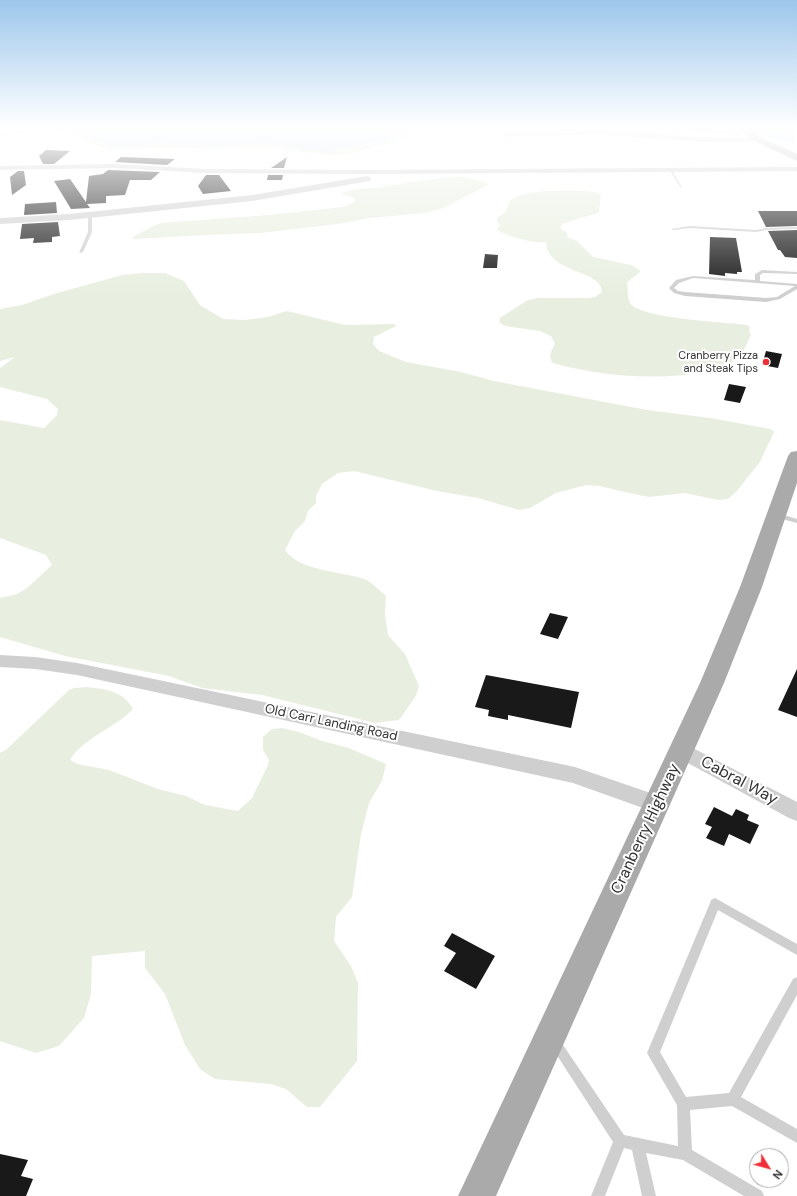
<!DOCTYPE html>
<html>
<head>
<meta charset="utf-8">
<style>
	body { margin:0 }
	#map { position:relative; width:797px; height:1196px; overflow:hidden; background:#fff; font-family:"DM Sans",sans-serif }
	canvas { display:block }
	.north { position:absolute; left:749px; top:1148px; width:40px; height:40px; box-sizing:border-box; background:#fff; border:1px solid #adadad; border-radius:50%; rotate:127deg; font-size:11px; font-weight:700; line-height:16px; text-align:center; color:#323232 }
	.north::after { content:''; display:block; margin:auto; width:14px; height:18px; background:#ef2e37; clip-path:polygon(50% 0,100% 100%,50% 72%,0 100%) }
</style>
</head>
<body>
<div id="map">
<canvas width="797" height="1196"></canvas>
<div class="north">N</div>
</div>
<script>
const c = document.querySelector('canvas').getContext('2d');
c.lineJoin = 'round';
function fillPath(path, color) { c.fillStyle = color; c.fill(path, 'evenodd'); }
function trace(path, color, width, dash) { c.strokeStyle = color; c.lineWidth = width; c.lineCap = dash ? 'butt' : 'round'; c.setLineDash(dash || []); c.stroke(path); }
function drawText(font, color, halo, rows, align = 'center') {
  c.font = font + ' "DM Sans",sans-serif'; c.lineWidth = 4; c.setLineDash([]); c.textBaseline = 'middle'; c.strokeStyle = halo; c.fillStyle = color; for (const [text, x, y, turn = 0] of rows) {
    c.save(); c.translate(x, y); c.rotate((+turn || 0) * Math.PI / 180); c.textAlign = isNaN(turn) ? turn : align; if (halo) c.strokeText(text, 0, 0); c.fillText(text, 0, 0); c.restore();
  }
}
fillPath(new Path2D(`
	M 51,128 L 81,134 L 111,145 L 126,146 L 158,143 L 215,146 L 264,143 L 279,144 L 299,149 L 326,152 L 393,138 L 413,128 L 448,128 L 421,131 L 400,141 L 374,146 L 356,153 L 333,155 L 300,152 L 270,147 L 111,149 C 92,146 77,136 58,132 C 40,129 18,134 0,136 L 0,132 Z
	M 462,177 L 486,182 L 488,185 L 443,208 L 425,213 L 369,218 L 338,224 L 260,233 L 204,235 L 134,239 L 133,237 L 153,226 L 161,223 L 269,215 L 343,207 L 353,203 L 356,200 L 353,197 L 341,194 C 349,188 367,189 377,188 C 405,184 433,177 462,177 Z
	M 584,191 L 595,192 L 601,195 L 599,212 L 596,214 L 580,218 L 562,224 L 560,228 L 568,234 L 567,237 L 577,241 L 593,257 L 631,265 L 640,270 L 639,273 L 627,282 C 628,287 627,298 630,303 C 640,319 726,322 747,325 L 750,327 L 749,331 L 751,335 C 746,345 743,355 734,361 C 720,370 701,373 684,375 C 640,379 597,375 553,363 C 547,357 552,350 555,344 L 551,336 L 540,331 L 505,326 L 499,322 L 500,318 L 526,301 L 537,298 L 589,298 L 595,297 L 602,292 C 602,269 547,274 546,242 C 534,244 507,236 497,230 L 500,225 L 497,221 L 497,218 L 506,212 L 510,200 C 529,189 562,191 584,191 Z
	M 142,273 L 165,273 L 184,281 L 200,305 L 223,319 L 245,320 L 268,317 L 287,311 L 345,325 L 395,324 L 396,326 L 374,337 L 373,344 L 379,351 L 406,362 L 461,372 L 494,381 L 647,410 L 710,418 L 771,429 L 774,432 L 760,462 L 736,492 L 728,499 L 718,500 L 685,493 L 649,497 L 620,491 L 600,486 L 586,485 L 556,493 L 530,508 L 519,510 L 478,498 L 437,491 L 354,471 L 338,473 L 322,484 L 316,496 L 316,503 L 308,511 L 305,521 L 295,531 L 285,550 C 300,571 338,571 361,578 C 370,580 379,590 386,596 L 385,614 L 388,635 L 405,654 L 419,686 L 416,696 L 399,720 L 375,723 L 262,695 L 202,688 L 169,676 L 65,656 L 0,637 L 0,598 L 17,594 L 27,588 L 52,565 L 46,555 L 0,538 L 0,420 L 44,428 L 57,415 L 58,409 L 47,399 L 0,387 L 0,368 L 15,357 L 0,361 L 0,309 L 22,305 L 54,294 L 122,275 Z
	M 87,687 C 105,689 124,691 133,709 C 115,728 83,738 70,760 L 78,764 L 109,770 L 158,789 L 186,796 L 205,805 L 238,811 L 252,798 L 268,765 L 269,760 L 263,750 L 263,737 L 272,729 L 282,728 L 299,732 L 322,741 L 349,748 L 386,764 L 382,781 L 369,803 L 361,834 L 352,897 L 336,917 L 334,941 L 351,966 L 358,983 L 357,1061 L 320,1107 L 307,1107 L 286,1089 L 271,1084 L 215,1079 L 200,1069 L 185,1045 L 165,994 L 145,968 L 145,951 L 92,956 L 91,994 L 84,1018 L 59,1046 L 36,1053 L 0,1041 L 0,753 L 7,749 L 69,690 L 74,688 Z`), '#e8efe0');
fillPath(new Path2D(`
	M 51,128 L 413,128 L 393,138 L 326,152 L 299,149 L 279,144 L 264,143 L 215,146 L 158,143 L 126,146 L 111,145 L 100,142 L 81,134 Z
	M 751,128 L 797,128 L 797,130 L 794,130 L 794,140 L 796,143 L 758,136 L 754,134 Z`), '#cce0ef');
trace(new Path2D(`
	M 676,128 L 694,131 L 741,134`), '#cce0ef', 2.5);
fillPath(new Path2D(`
	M 686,128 L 741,128 L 742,129 L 740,132 L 735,133 L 693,132 L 688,131 Z`), '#cce0ef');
fillPath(new Path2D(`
	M 46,150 L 70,151 L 54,164 L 43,164 L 39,156 Z
	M 121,157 L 175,159 L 167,165 L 115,162 Z
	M 287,157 L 284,168 L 271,168 Z
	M 108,170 L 160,172 L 151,180 L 130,180 L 125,195 L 106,196 L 106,203 L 87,204 L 90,208 L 71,209 L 54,181 L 70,179 L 86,202 L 89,176 L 103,174 Z
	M 18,171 L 24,171 L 26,185 L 12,195 L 10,177 Z
	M 206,175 L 219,175 L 231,191 L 203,194 L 198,186 Z
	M 268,175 L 283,175 L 282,180 L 267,180 Z
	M 56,202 L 57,213 L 24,215 L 25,204 Z
	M 758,211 L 797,211 L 797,226 L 766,227 Z
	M 58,222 L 60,236 L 52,237 L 52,242 L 33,243 L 34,238 L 20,239 L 22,224 Z
	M 797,230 L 797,258 L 785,257 L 780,250 L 778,250 L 768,231 Z
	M 710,237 L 736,238 L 742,272 L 737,272 L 737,274 L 725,273 L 725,276 L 709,274 Z
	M 485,254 L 498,255 L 497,268 L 483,268 Z
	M 766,351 L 782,354 L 778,368 L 762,365 Z
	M 729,384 L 746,387 L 740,403 L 724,400 Z
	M 550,613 L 568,617 L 558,639 L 540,634 Z
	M 797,669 L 797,717 L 778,710 Z
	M 486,675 L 579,692 L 571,728 L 508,715 L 508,720 L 488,716 L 489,710 L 475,707 Z
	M 714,807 L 732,816 L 736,809 L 749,815 L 747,820 L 759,825 L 750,844 L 729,834 L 724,846 L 706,838 L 712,827 L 705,824 Z
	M 452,933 L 495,956 L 476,989 L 444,971 L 456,953 L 444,946 Z
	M 0,1154 L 28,1160 L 21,1176 L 33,1179 L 26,1196 L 0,1196 Z`), '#191919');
fillPath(new Path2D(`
	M 669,169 L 671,169 L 682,187 L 680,187 Z
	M 90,214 L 92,215 L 92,232 L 83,252 L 79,253 L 88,232 L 88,215 Z
	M 690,226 L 756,230 L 766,228 L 797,227 L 797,229 L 766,230 L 756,232 L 690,228 L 673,230 L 671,229 Z
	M 762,270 L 797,272 L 797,274 L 763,273 L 760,275 L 760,281 L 797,284 L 797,289 L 780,299 L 766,302 L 685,296 L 674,293 L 669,288 L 676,280 L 693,276 L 755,280 L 755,274 ZM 693,278 L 795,286 L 777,297 L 766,298 L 685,292 L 678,291 L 674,288 L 679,283 Z
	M 774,513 L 777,513 L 797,519 L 797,523 L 774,517 L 773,515 Z
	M 715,898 L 797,944 L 797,955 L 718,910 L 660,1052 L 686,1097 L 729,1093 L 793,979 L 797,977 L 797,995 L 741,1097 L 797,1129 L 797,1143 L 732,1106 L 690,1110 L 692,1150 L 762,1191 L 764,1196 L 744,1196 L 683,1160 L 646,1153 L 656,1196 L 642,1196 L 632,1150 L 624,1148 L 605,1196 L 591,1196 L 613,1142 L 549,1043 L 551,1039 L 555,1037 L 559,1039 L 624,1135 L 678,1146 L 677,1105 L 647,1053 L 710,903 L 711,900 Z`), '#cfcfcf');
fillPath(new Path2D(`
	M 570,129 C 633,128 694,141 757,137 L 761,139 L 757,141 L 701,142 L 595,134 L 507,137 L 503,135 L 507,133 Z
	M 115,164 L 205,169 L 366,170 L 797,167 L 797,171 L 366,174 L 205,173 L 115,168 L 0,170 L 0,166 Z
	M 367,176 L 370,177 L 371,179 L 370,181 L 252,201 L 69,220 L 0,224 L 0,218 L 69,214 L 252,195 Z
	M 0,655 L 35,657 L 77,663 L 575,767 L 665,798 L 668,804 L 665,810 L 657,813 L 573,783 L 77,675 L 35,669 L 0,667 Z
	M 682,743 L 689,746 L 797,802 L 797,821 L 789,818 L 675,756 L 672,751 L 675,746 Z`), '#cfcfcf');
fillPath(new Path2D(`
	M 739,128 L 749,128 L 756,135 L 797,154 L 797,161 L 750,139 Z`), '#bcbcbc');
fillPath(new Path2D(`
	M 797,451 L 797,483 L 762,587 L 724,683 L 496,1196 L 458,1196 L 700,683 L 740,587 L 788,456 L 791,452 Z`), '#aaa');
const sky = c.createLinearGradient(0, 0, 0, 295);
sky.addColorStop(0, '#9dc6eb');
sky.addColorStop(0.43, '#fff');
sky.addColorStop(1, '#ffffff00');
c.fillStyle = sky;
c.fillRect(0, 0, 797, 295);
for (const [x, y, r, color] of [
	[766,362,4,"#ef2e37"]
]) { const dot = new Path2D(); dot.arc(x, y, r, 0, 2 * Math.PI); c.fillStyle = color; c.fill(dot); trace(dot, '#fff', 1.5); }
drawText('11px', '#323232', '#fff', [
	["Cranberry Pizza",758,356],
	["and Steak Tips",758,369]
], 'right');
drawText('13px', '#323232', '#fff', [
	["Old Carr Landing Road",331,723,12]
]);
drawText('16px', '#323232', '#fff', [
	["Cabral Way",739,781,28],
	["Cranberry Highway",646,829,-65]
]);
</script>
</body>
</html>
